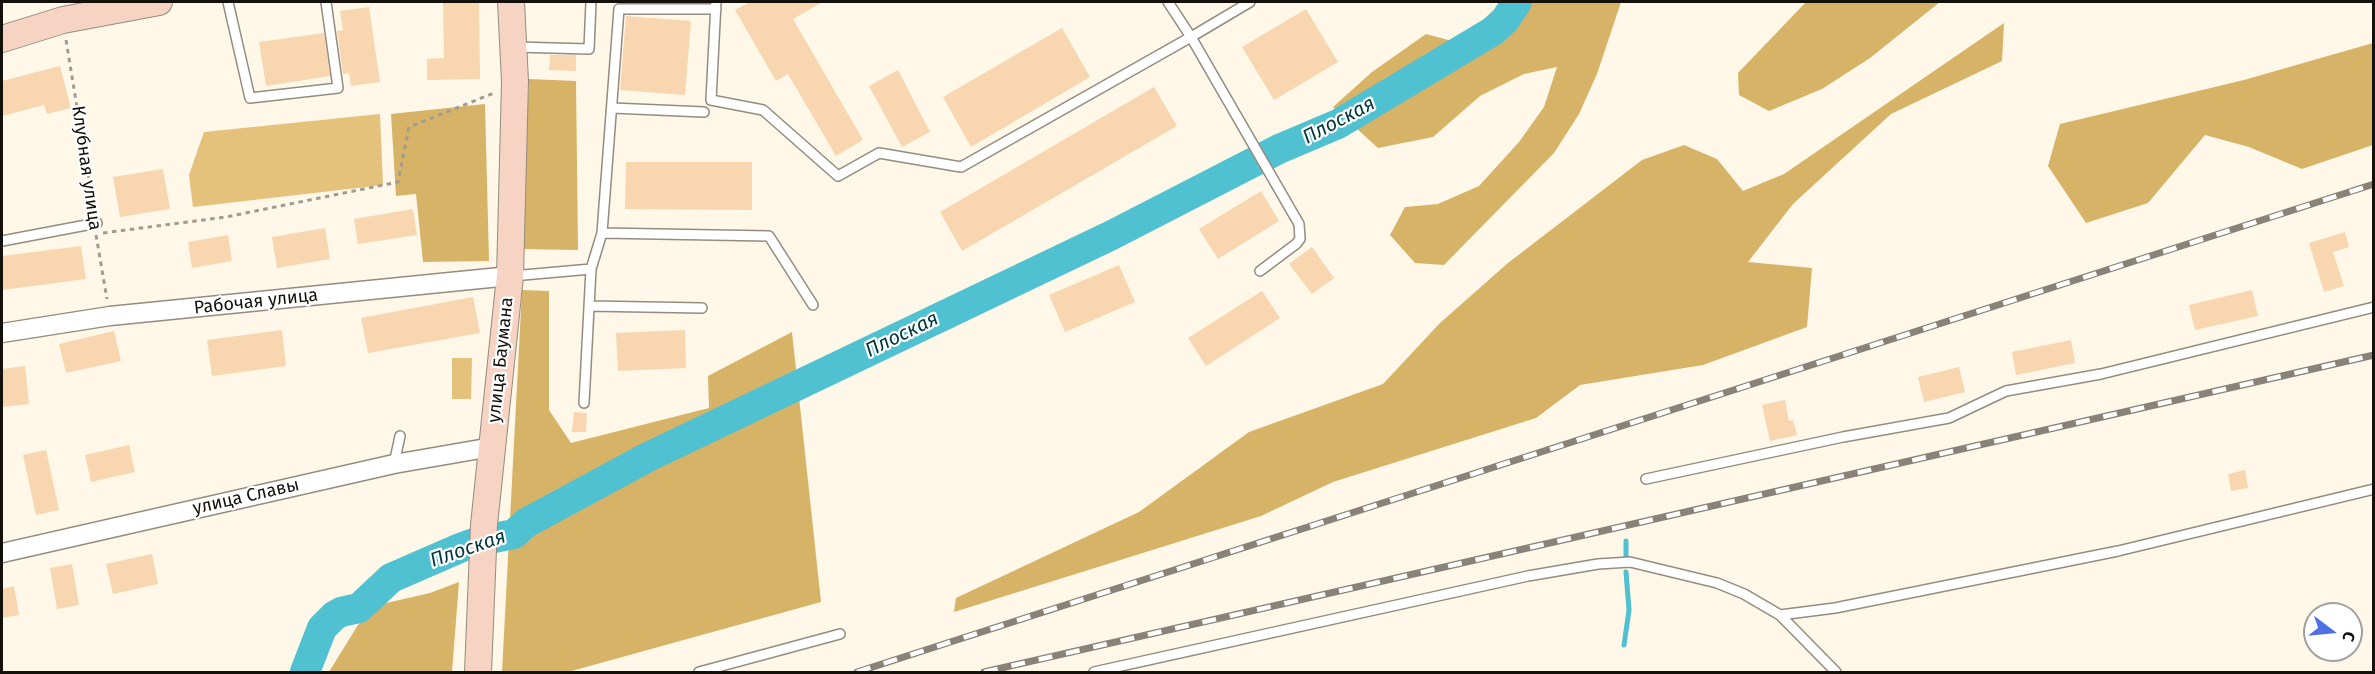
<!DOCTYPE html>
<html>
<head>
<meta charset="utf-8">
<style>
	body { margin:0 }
	#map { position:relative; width:2375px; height:674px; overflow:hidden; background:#fff7e7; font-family:"Fira Sans",sans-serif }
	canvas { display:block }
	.frame { position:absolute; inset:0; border:3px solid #14110c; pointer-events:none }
	.north { position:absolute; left:2303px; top:602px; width:60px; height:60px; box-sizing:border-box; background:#fff; border:2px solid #a1a09e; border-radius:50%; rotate:106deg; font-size:16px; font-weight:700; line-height:24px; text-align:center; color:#14110c }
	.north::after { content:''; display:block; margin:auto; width:21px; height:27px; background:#4f70e5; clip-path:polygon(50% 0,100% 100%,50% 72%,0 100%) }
</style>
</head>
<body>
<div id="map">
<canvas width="2375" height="674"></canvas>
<div class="frame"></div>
<div class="north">С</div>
</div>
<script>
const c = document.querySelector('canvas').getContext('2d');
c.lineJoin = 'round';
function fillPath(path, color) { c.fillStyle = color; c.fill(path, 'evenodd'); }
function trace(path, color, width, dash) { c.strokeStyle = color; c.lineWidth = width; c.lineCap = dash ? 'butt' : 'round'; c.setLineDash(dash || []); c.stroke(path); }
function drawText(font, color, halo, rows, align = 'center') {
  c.font = font + ' "Fira Sans",sans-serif'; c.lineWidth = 4.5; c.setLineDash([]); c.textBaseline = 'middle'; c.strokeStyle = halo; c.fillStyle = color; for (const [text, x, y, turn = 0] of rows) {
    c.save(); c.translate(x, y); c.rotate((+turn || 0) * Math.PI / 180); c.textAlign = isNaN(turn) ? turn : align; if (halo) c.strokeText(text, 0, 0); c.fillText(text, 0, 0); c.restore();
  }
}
fillPath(new Path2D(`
	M 380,114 L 383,185 L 193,207 L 189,175 L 204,132 Z
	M 452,358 L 472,358 L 471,399 L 452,399 Z`), '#e4c27b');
fillPath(new Path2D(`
	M 1506,2 L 1621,2 L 1597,74 L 1579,114 L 1554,153 L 1444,265 L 1415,263 L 1390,235 L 1405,207 L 1438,204 L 1479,186 L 1519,142 L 1544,107 L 1557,67 L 1524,74 L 1480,96 L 1433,137 L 1378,148 L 1333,107 L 1372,72 L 1426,34 L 1452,41 L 1490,24 Z
	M 1806,2 L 1940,2 L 1870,58 L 1822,89 L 1769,111 L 1739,95 L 1738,73 Z
	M 2004,23 L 2002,61 L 1891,114 L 1793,204 L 1748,262 L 1812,268 L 1807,327 L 1703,365 L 1580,385 L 1536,418 L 1333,482 L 1261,516 L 954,612 L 956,598 L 1139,512 L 1249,432 L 1383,384 L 1440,323 L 1508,263 L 1642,160 L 1684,145 L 1717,159 L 1743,191 L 1784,174 Z
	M 2373,43 L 2373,145 L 2302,169 L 2249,147 L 2205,135 L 2148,203 L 2086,223 L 2048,166 L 2060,124 L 2244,80 Z
	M 529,79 L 576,81 L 578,250 L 521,249 Z
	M 485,104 L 489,261 L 423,262 L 416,194 L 396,196 L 391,114 Z
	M 522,290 L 549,291 L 549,410 L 571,443 L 709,408 L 708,376 L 792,332 L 821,602 L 568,672 L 502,672 Z
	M 459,582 L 452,672 L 329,672 L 358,625 L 368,614 L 382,604 L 430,593 Z`), '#d7b367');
trace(new Path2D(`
	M 1626,556 L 1626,541
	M 1624,645 L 1629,610 L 1626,572`), '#50c1d1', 5);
trace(new Path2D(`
	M 305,672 L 322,628 L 334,616 L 341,612 L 359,608 L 391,578 L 460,548 L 479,541 L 514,534 L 526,523 L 648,457 L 1112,235 L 1279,149 L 1338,124 L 1493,31 L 1505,20 L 1517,2`), '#50c1d1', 30);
fillPath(new Path2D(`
	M 443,2 L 479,2 L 480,79 L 427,80 L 427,59 L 444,58 Z
	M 750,2 L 823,2 L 793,19 L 863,140 L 836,156 L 788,74 L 776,81 L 735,10 Z
	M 369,7 L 380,82 L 351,86 L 349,73 L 343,74 L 337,31 L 343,30 L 340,11 Z
	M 1306,9 L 1338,62 L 1274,100 L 1242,47 Z
	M 626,16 L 691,21 L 685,95 L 620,90 Z
	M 1062,28 L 1090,77 L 971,147 L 943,97 Z
	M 324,33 L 330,76 L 266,86 L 259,42 Z
	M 550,55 L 576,55 L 576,71 L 549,70 Z
	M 60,66 L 71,108 L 47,114 L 44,105 L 2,116 L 2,81 Z
	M 898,70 L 930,132 L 902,147 L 869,86 Z
	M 1154,87 L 1177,126 L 962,251 L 940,212 Z
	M 626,162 L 752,162 L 752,210 L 625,209 Z
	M 163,169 L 170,209 L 120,217 L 113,177 Z
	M 1261,191 L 1279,221 L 1218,259 L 1199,229 Z
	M 413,209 L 417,235 L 358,244 L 354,219 Z
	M 325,228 L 330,259 L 277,268 L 272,237 Z
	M 2345,232 L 2349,247 L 2333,252 L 2344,286 L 2324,292 L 2309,243 Z
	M 228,235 L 232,261 L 192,268 L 188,242 Z
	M 81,246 L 86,279 L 2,290 L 2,256 Z
	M 1312,247 L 1334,278 L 1312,294 L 1289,264 Z
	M 1119,265 L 1135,302 L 1065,332 L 1049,295 Z
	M 2252,290 L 2258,316 L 2195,330 L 2189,305 Z
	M 1262,291 L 1280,318 L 1206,366 L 1188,338 Z
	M 473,297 L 480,333 L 368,353 L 361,318 Z
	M 282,330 L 286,366 L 212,376 L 207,340 Z
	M 685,330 L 686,368 L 618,371 L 616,333 Z
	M 114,331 L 121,361 L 66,373 L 59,344 Z
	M 2071,340 L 2075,363 L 2016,375 L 2012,352 Z
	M 25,366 L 29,404 L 2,407 L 2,369 Z
	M 1959,367 L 1965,392 L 1924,402 L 1918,377 Z
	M 1785,400 L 1789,421 L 1793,420 L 1797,435 L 1770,441 L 1762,405 Z
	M 574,412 L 587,413 L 586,432 L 572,432 Z
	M 129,445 L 135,472 L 91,482 L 85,455 Z
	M 46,450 L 59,510 L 36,515 L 23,455 Z
	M 2245,470 L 2248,488 L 2231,491 L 2228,474 Z
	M 152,554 L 158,584 L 113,594 L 106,564 Z
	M 72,564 L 79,605 L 57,609 L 50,568 Z
	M 14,586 L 19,615 L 2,618 L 2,589 Z`), '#f8d6b0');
const service = new Path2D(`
	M 228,2 L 250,98 L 338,88 L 326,2
	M 716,2 L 711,100 L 763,110 L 838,176 L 879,153 L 961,167 L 1191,37 L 1168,2
	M 1250,2 L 1191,37 L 1299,224 L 1300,239 L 1296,244 L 1260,271
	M 515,47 L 589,49 L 591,2
	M 612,108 L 704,112
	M 602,233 L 769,236 L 813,305
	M 2,241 L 97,223
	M 512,276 L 591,269 L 602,233 L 619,9 L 716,9
	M 589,306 L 702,308
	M 584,403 L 591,269
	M 394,464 L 400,436
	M 1646,479 L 1843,437 L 1949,418 L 2006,391 L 2101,374 L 2374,307
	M 1780,615 L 1835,608 L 2118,551 L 2374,489
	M 699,672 L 840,634
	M 1094,672 L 1528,576 L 1598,564 L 1630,562 L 1717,583 L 1744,594 L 1780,615 L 1836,672`);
const minor = new Path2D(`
	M 2,333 L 110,316 L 510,276
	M 2,553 L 394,464 L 492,447`);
const secondary = new Path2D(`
	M 2,39 L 63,20 L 159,2
	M 478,672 L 484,525 L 510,276 L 515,81 L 511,2`);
trace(service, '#948c7e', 12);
trace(minor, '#948c7e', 21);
trace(secondary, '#948c7e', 28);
trace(new Path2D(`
	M 66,40 L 94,211
	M 103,233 L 226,217 L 398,182 L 409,127 L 494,93
	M 96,235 L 107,299`), '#a29c90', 3, [4.5, 4.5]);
trace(service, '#fff', 9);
trace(minor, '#fff', 18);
trace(secondary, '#f6d3c2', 26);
const rail = new Path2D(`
	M 857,672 L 2374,184
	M 984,672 L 2374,355`);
trace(rail, '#888278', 7);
trace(rail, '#fff', 4.5, [14]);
drawText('18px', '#14110c', '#fff', [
	["Клубная улица",86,168,82],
	["Рабочая улица",256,302,-6],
	["улица Баумана",501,360,-84],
	["улица Славы",246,497,-13]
]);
drawText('italic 20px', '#00373e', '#fff', [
	["Плоская",1339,121,-28],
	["Плоская",902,335,-26],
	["Плоская",468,549,-19]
]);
</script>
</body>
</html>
